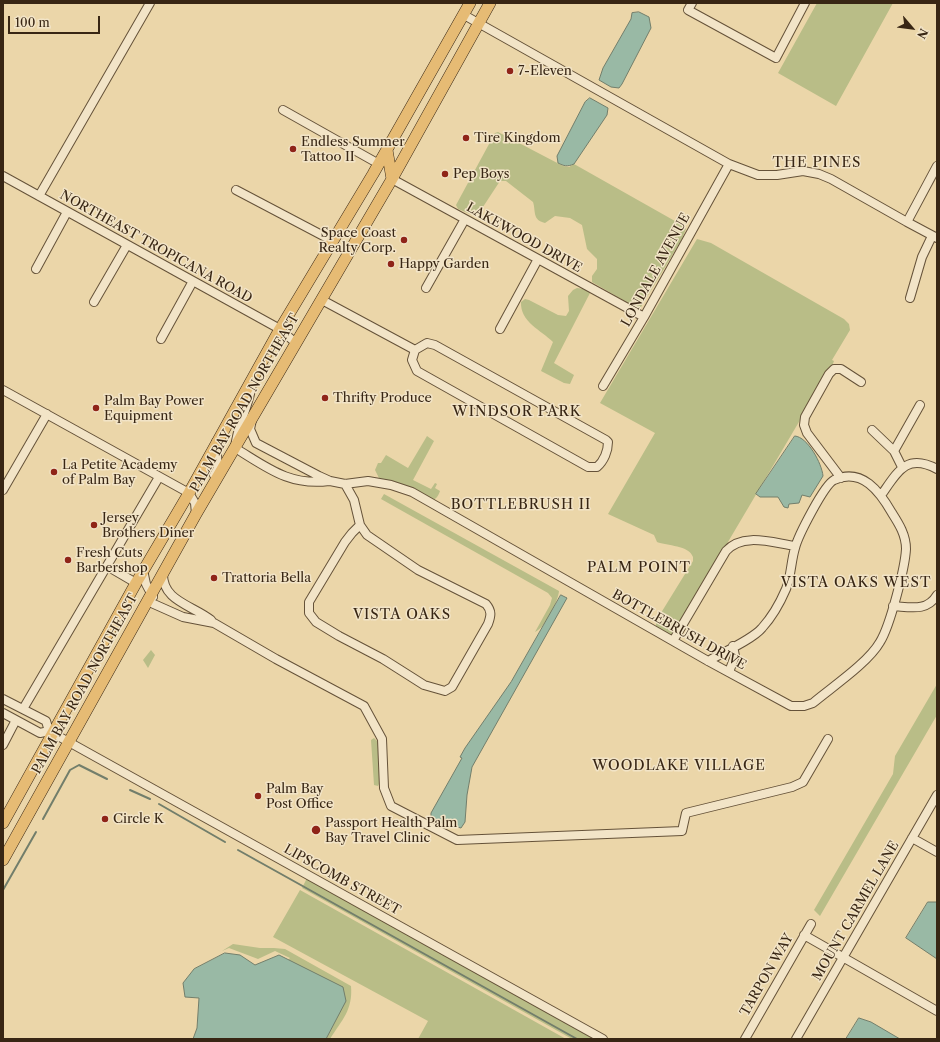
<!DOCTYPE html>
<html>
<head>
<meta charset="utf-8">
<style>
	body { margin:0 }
	#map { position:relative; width:940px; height:1042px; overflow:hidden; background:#ebd6a9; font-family:"Libre Caslon Text",serif }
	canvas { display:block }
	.frame { position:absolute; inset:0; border:4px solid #382614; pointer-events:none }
	.north { position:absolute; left:892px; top:8px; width:40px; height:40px; -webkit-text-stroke:3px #f2e4c7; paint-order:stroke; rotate:118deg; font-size:11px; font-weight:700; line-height:16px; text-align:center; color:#382614 }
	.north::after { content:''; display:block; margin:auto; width:14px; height:18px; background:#382614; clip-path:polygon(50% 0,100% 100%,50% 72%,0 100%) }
	.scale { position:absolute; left:8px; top:16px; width:92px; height:18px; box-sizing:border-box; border:2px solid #382614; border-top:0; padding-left:5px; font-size:12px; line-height:14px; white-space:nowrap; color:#382614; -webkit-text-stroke:3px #f2e4c7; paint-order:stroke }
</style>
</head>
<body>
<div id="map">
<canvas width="940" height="1042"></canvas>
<div class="frame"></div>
<div class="north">N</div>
<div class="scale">100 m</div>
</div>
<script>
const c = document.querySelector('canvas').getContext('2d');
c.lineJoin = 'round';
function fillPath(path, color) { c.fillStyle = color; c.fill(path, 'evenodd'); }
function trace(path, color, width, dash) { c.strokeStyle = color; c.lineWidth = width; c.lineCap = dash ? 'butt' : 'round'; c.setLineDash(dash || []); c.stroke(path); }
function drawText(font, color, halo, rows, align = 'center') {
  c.font = font + ' "Libre Caslon Text",serif'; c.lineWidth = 3; c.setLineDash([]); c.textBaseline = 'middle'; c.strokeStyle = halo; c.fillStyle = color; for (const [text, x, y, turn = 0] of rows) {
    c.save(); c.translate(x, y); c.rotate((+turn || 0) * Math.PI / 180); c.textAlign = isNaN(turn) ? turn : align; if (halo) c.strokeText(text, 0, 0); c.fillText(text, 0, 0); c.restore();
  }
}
fillPath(new Path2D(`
	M 817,3 L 893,3 L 836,106 L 778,73 Z
	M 498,132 L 563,166 L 569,167 L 574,164 L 682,225 L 686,229 L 682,239 L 641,307 L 635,307 L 592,282 L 592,276 L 597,269 L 597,259 L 587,249 L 582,225 L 570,218 L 555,216 L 545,223 C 532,220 536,211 533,202 L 506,181 L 500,181 L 479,213 L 475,216 L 458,209 L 456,205 L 495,133 Z
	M 697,239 L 711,243 L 844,319 L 849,324 L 850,330 L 832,360 L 834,361 L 832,366 L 673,635 L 671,635 L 656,627 L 656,621 L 693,561 L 693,557 C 689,545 667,546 657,542 L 654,535 L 608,514 L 655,433 L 600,403 Z
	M 577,288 L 585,289 L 590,293 L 554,363 L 574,375 L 570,384 L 564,383 L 541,371 L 553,342 C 541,330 520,322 521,302 L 525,299 L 529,300 L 558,315 L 566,316 L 569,311 L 568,296 L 573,290 Z
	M 427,436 L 434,441 L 413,480 L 431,489 L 435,483 L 437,484 L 435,488 L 440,491 C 438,497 436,499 431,501 L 380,480 L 375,470 L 378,463 L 381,463 L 386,455 L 408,468 Z
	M 384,494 L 559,591 C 558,602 545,628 535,632 L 550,605 L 552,598 L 548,593 L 381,499 Z
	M 151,650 L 155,655 L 148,668 L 143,660 Z
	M 937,684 L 937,715 L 820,916 L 814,910 L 893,774 L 895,756 Z
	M 374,738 L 378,742 L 380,782 L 378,786 L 374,785 L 371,740 Z
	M 307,878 L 596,1039 L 572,1039 L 302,888 Z
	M 300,890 L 566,1039 L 418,1039 L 428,1021 L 273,937 Z
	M 233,944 L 260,948 L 274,948 L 285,949 L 351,986 C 353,1010 342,1020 330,1039 L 326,1039 L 337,1017 L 277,969 L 290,958 L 275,951 L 258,959 L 229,948 L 222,951 Z`), '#b9bd87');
const water = new Path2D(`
	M 639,12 L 649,17 L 651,28 L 622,84 L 619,88 L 611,87 L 599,80 L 603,68 L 631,19 L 632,13 Z
	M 590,98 L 608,108 L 607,115 L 574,164 C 567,167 564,166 558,163 L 557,156 L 585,102 Z
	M 795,436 C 808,437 822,464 823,476 L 810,497 L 802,495 L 799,503 L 789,504 L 788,508 L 784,507 L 778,497 L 760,497 L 756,494 Z
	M 561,595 L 567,598 L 472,767 L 467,795 L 465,822 L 461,828 L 439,822 L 436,824 L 431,822 L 431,813 L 462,758 L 460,757 L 465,748 L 511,682 Z
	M 928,902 L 937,902 L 937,959 L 906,938 Z
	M 225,953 L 240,955 L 255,965 L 279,955 L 343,987 L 346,1001 L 326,1039 L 193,1039 L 197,1028 L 199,998 L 185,997 L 183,983 L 194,969 Z
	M 859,1018 L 871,1022 L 900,1039 L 846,1039 Z`);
fillPath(water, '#99b9a5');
trace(water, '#727e6b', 1);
trace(new Path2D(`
	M 130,790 L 150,799
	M 159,804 L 225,842
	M 43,819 L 70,770 L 79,765 L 107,779
	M 238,850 L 577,1039
	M 3,890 L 36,832`), '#727e6b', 2);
const minor = new Path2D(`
	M 692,3 L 688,10 L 776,58 L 805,3
	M 464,15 L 729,164 L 758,175 L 777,175 L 803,171 L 819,174 L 831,179 L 907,222
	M 283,110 L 379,164
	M 937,166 L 907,222 L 937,238
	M 3,176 L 278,328 L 296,343
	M 392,179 L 644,317
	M 236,190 L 333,241
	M 39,196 L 150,3
	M 36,269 L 67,212
	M 426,288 L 465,219
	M 910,298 L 922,257 L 932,236
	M 322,300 L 415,350
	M 94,302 L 127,245
	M 500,329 L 538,259
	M 161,339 L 193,281
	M 427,343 L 435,345 L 606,440 L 608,442 C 608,451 604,461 597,467 L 588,467 L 417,371 L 412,360 L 415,350 Z
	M 252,384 C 249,407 237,425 235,448 C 268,468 289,486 329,481
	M 603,386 L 644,317 L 729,164
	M 3,390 L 189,493 L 195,503 L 196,514
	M 252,420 L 250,429 L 256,443 L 319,476 L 330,481 L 345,484 L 368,481 L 391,485 L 412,492 L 708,661 L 791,706 L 804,706 L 813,703 C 832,687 868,663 880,642 C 890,626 905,568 906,549 C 906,535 899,524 892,513 C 880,492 862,467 834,480 C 824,485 798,536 795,548 C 791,561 791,577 786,589 C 780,603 772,617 762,628 C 753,639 722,653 708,661
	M 872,430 L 894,451
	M 902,467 L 894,451 L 920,405
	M 214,475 L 218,468 L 216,442
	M 841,478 L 807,433 L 804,425 L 805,417 L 829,374 L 834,369 L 841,369 L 861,382
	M 345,484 L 354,500 L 360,525
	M 3,490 L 47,414
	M 882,494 C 898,471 907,453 937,469
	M 360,525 L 367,535 L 418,570 L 486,604 C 492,611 491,616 488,624 L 452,687 L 445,691 L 424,685 L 383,659 L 339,636 L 316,622 L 309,613 L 309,602 L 345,542 L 352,533 Z
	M 107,566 L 136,583
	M 143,570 L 146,584 L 153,597
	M 163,573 C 162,601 192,605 211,620
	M 147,601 L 183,617 L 214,623 L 276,659 L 364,706 L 382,739 L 384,788 L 391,806 L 457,840 L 682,831 L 686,813 L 792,787 L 803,782 L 828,739
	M 893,606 C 910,607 927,612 937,595
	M 673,641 L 726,551 C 743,532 773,543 795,546
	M 729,672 L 735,656 L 733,646
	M 3,699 L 46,721 L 49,731
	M 23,709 L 159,477
	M 3,713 L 40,733 L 49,731 L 603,1039
	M 3,745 L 16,720
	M 912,838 L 937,852
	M 804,935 L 937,1011
	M 745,1039 L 811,924
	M 796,1039 L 937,795`);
const major = new Path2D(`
	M 387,150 L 392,179
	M 3,823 L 136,583 L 189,493 L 280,329 L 373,174 L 470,3
	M 3,860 L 196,514 L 392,179 L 490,3`);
trace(minor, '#655239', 10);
trace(major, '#382614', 12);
trace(minor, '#f2e4c7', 8);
trace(major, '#e6bb74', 11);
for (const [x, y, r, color] of [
	[510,71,4,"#8f2418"],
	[466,138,4,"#8f2418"],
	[293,149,4,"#8f2418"],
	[445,174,4,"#8f2418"],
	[404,240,4,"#8f2418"],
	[391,264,4,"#8f2418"],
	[325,398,4,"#8f2418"],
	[96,408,4,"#8f2418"],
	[54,472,4,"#8f2418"],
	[94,525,4,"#8f2418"],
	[68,560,4,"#8f2418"],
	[214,578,4,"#8f2418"],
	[258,796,4,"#8f2418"],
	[105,819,4,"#8f2418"],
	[316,830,5,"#8f2418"]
]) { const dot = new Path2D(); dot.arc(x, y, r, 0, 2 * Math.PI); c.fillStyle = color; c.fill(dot); trace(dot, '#f2e4c7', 1.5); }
drawText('13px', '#382614', '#f2e4c7', [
	["7-Eleven",518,71],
	["Tire Kingdom",474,138],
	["Endless Summer",301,142],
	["Tattoo II",301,157],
	["Pep Boys",453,174],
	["Space Coast",396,233,"right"],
	["Realty Corp.",396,248,"right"],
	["Happy Garden",399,264],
	["Thrifty Produce",333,398],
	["Palm Bay Power",104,401],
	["Equipment",104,416],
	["La Petite Academy",62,465],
	["of Palm Bay",62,480],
	["Jersey",102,518],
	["Brothers Diner",102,533],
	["Fresh Cuts",76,553],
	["Barbershop",76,568],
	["Trattoria Bella",222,578],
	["Palm Bay",266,789],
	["Post Office",266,804],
	["Circle K",113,819],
	["Passport Health Palm",325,823],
	["Bay Travel Clinic",325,838]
], 'left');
drawText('13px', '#382614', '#f2e4c7', [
	["LAKEWOOD DRIVE",524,238,29],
	["NORTHEAST TROPICANA ROAD",156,247,29],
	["LONDALE AVENUE",656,270,-61],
	["PALM BAY ROAD NORTHEAST",245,403,-60],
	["BOTTLEBRUSH DRIVE",679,630,29],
	["PALM BAY ROAD NORTHEAST",85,684,-61],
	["LIPSCOMB STREET",342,880,29],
	["MOUNT CARMEL LANE",856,911,-60],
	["TARPON WAY",767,975,-60]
]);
c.letterSpacing = '1px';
drawText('14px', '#382614', '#f2e4c7', [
	["THE PINES",817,163],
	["WINDSOR PARK",517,412],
	["BOTTLEBRUSH II",521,505],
	["PALM POINT",639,568],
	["VISTA OAKS WEST",856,583],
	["VISTA OAKS",402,615],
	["WOODLAKE VILLAGE",679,766]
]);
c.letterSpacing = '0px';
</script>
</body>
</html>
